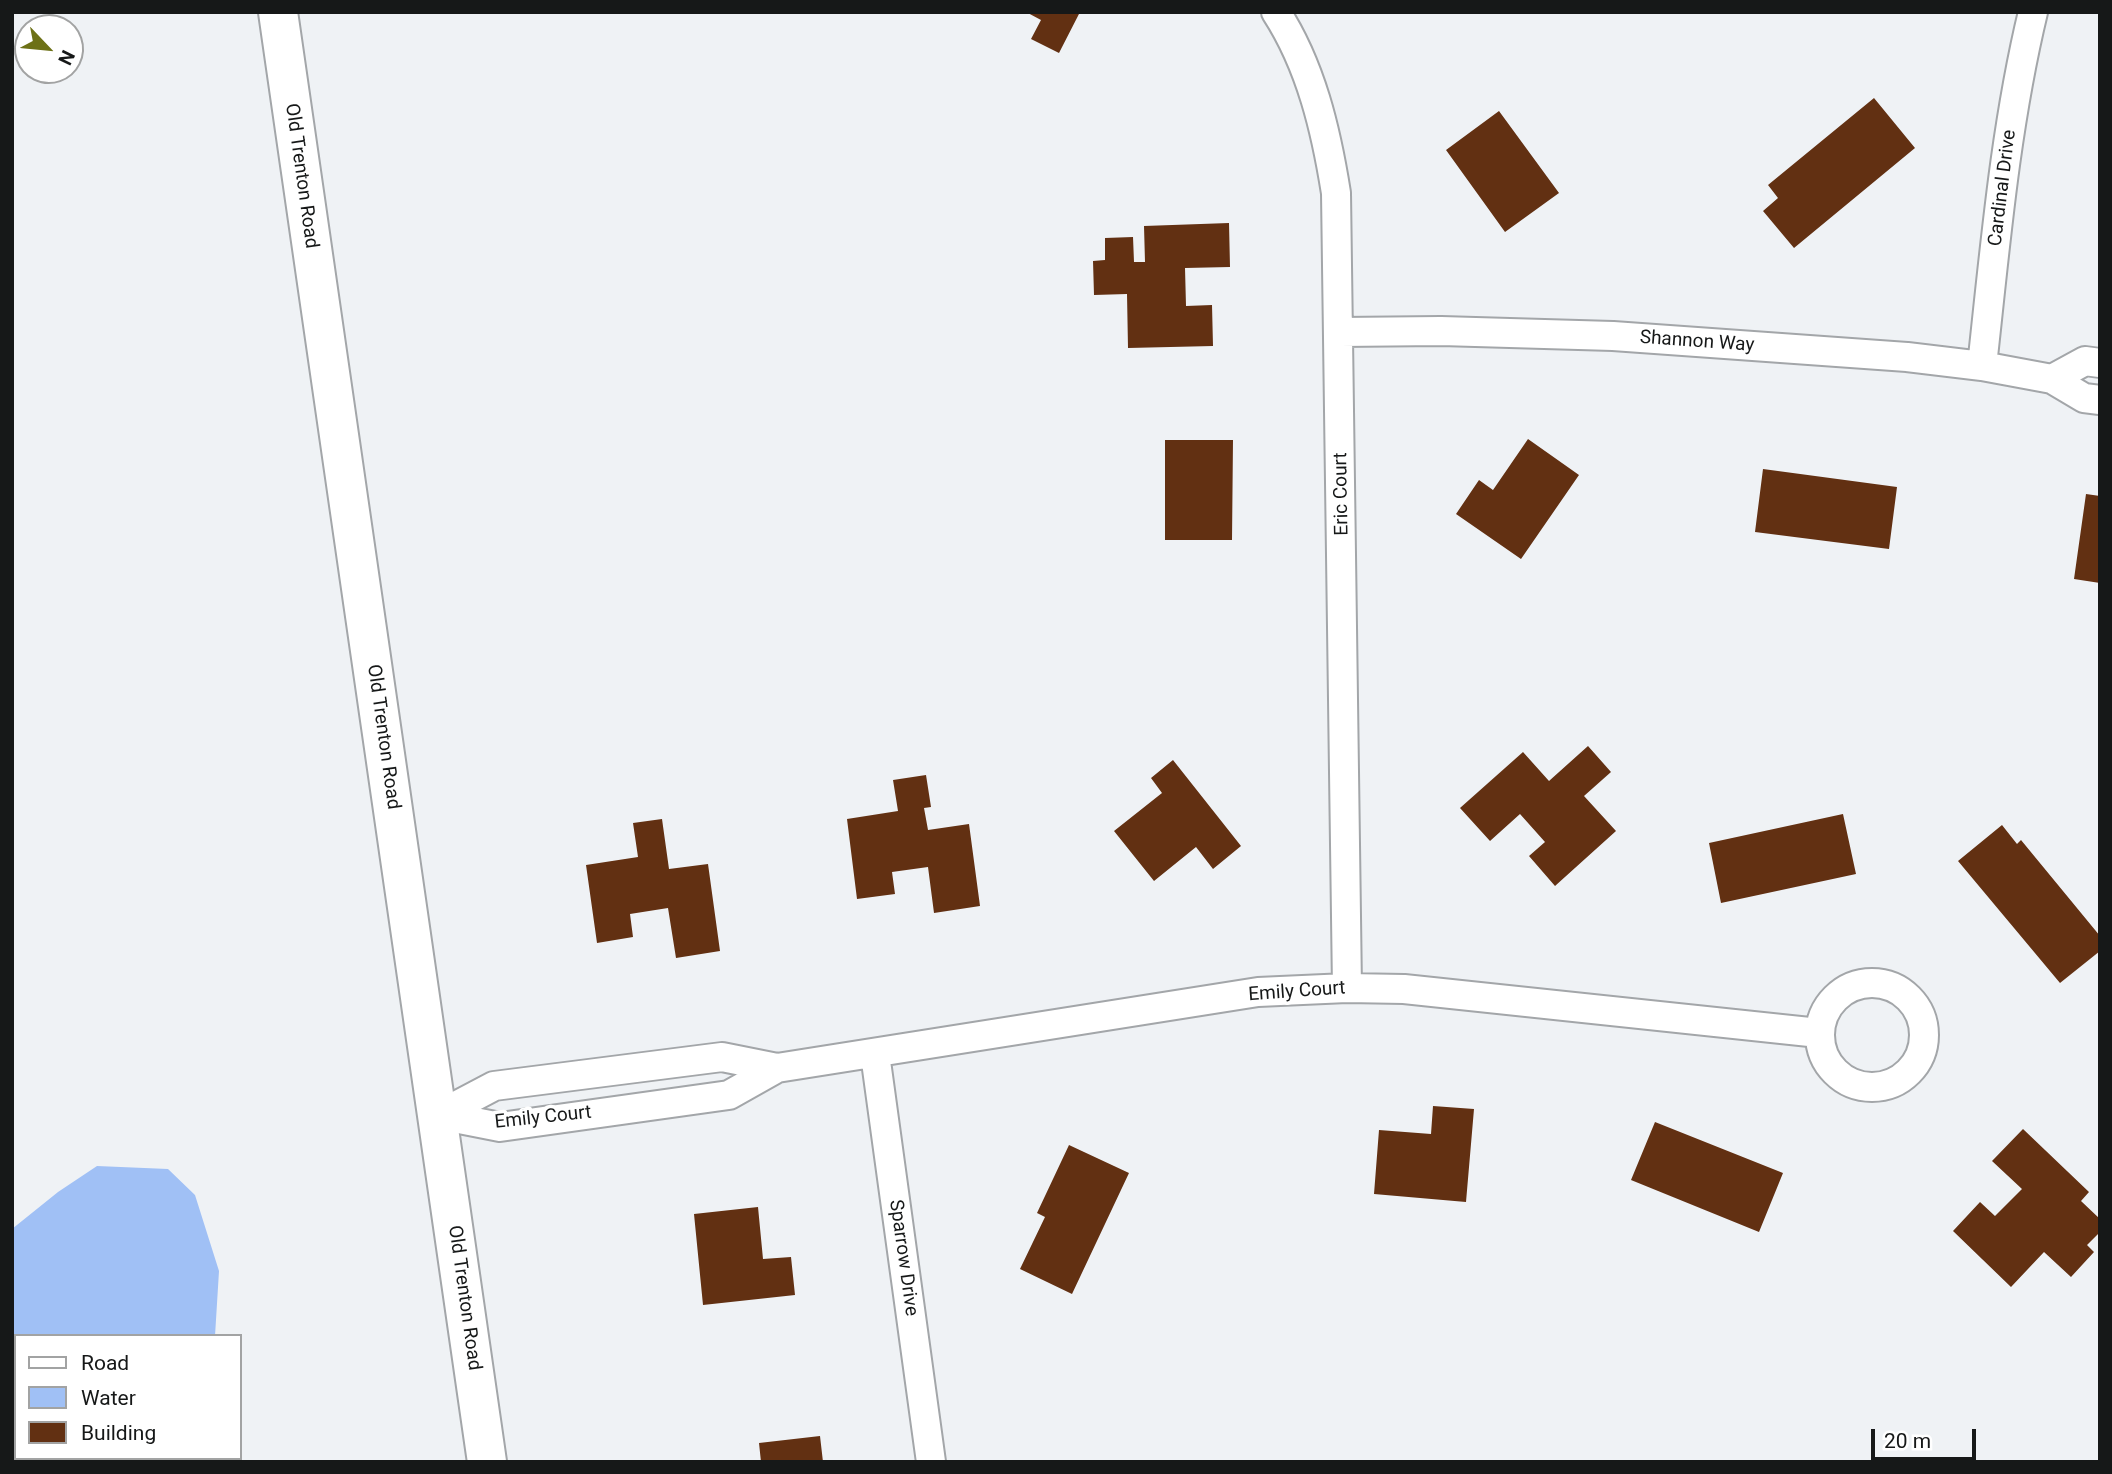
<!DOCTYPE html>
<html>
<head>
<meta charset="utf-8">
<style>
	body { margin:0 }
	#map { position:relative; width:2112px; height:1474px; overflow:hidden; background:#eff2f5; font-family:Roboto,sans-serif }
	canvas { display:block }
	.frame { position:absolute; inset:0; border:14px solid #161818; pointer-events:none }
	.legend { position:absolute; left:14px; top:1334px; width:228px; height:126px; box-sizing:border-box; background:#fff; border:2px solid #a2a3a3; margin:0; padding:9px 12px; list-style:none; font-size:21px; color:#161818 }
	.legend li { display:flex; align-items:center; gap:14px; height:35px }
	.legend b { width:35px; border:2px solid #a2a3a3 }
	.north { position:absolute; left:14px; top:14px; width:70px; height:70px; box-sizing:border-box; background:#fff; border:2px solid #a2a3a3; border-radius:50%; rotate:116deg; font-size:19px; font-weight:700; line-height:28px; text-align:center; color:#161818 }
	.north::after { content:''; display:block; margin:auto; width:24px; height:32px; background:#6d7117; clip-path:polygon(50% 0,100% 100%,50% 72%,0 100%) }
	.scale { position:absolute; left:1871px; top:1429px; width:105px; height:32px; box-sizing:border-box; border:4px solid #161818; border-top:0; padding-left:9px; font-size:21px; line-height:24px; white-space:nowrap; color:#161818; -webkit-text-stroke:5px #fff; paint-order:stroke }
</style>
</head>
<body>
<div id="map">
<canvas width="2112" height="1474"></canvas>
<div class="frame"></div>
<ul class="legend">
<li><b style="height:9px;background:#fff"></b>Road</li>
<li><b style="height:19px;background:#a0c0f5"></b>Water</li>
<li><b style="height:19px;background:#623012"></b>Building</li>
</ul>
<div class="north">N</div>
<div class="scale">20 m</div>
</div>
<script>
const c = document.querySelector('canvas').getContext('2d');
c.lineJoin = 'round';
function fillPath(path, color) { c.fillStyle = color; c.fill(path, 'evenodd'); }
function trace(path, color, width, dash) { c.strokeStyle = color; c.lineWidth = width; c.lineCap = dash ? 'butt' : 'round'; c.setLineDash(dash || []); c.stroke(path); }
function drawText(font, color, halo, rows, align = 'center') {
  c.font = font + ' Roboto,sans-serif'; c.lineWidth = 7; c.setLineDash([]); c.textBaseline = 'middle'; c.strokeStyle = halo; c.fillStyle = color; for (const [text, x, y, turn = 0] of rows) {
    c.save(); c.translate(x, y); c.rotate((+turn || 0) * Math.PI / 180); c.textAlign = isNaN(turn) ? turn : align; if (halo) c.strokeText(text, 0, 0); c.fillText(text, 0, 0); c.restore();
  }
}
fillPath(new Path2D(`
	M 97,1166 L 168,1169 L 195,1195 L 219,1271 L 215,1336 L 16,1336 L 16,1458 L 231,1458 L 232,1462 L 12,1462 L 12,1229 L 58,1192 Z`), '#a0c0f5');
fillPath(new Path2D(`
	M 1026,12 L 1080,12 L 1059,53 L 1031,39 L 1041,20 Z
	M 1874,98 L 1915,148 L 1794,248 L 1763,211 L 1778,198 L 1768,185 Z
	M 1499,111 L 1559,193 L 1505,232 L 1446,150 Z
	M 1229,223 L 1230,267 L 1185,268 L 1186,306 L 1212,305 L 1213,346 L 1128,348 L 1127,294 L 1094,295 L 1093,261 L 1105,260 L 1105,238 L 1133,237 L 1134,262 L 1145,262 L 1144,226 Z
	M 1528,439 L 1579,475 L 1521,559 L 1456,514 L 1479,480 L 1493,490 Z
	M 1165,440 L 1233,440 L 1232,540 L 1165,540 Z
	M 1763,469 L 1897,487 L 1889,549 L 1755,532 Z
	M 2086,494 L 2100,496 L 2100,583 L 2074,579 Z
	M 1588,746 L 1611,772 L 1584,796 L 1616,831 L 1555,886 L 1529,856 L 1545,842 L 1520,814 L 1490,841 L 1460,808 L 1523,752 L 1549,781 Z
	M 1173,760 L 1241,846 L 1213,869 L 1196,847 L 1154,881 L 1114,831 L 1162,793 L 1151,778 Z
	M 926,775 L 931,807 L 924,808 L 928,830 L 969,824 L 980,906 L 934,913 L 928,867 L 892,872 L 895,894 L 857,899 L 847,819 L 898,811 L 893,780 Z
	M 1843,814 L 1856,874 L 1721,903 L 1709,843 Z
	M 662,819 L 669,869 L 708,864 L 720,951 L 676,958 L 668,908 L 630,914 L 633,937 L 597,943 L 586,865 L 638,857 L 633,823 Z
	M 2002,825 L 2017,844 L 2021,840 L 2100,936 L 2100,951 L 2060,983 L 1958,861 Z
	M 1433,1106 L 1474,1109 L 1466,1202 L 1374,1194 L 1379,1130 L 1431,1134 Z
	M 1655,1122 L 1783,1173 L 1759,1232 L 1631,1180 Z
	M 2023,1129 L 2089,1192 L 2081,1201 L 2100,1219 L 2100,1232 L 2087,1245 L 2094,1252 L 2071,1277 L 2044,1252 L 2011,1287 L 1953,1231 L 1980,1202 L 1995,1216 L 2022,1189 L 1992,1161 Z
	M 1069,1145 L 1129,1173 L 1072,1294 L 1020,1269 L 1045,1217 L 1037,1213 Z
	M 758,1207 L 763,1259 L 791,1257 L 795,1295 L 703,1305 L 694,1214 Z
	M 820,1436 L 823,1462 L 761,1462 L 759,1443 Z`), '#623012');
const minor = new Path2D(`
	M 1276,12 C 1311,66 1326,130 1336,193 L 1347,988
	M 1340,332 L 1441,331 L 1613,336 L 1907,357 L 1982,366 L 2052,379 L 2084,398 L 2100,400
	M 1982,366 C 1995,248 2005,128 2033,12
	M 2052,379 L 2085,361 L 2100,363
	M1820 1035a52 52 0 1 1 104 0a52 52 0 1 1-104 0Z
	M 875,1054 L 931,1462
	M 439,1115 L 494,1086 L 722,1057 L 777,1068 L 1258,992 L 1347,988 L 1404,989 L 1819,1033
	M 439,1115 L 500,1127 L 729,1095 L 777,1068`);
const secondary = new Path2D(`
	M 278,12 C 344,496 421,978 487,1462`);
trace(minor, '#a3a6a9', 32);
trace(secondary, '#a3a6a9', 42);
trace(minor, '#fff', 28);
trace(secondary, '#fff', 38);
drawText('19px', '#161818', '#fff', [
	["Old Trenton Road",301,176,82],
	["Cardinal Drive",2003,188,-83],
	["Shannon Way",1697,342,4],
	["Eric Court",1342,494,-91],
	["Old Trenton Road",383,737,82],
	["Emily Court",1297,992,-4],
	["Emily Court",543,1118,-6],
	["Sparrow Drive",903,1258,82],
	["Old Trenton Road",464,1298,82]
]);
</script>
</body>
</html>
